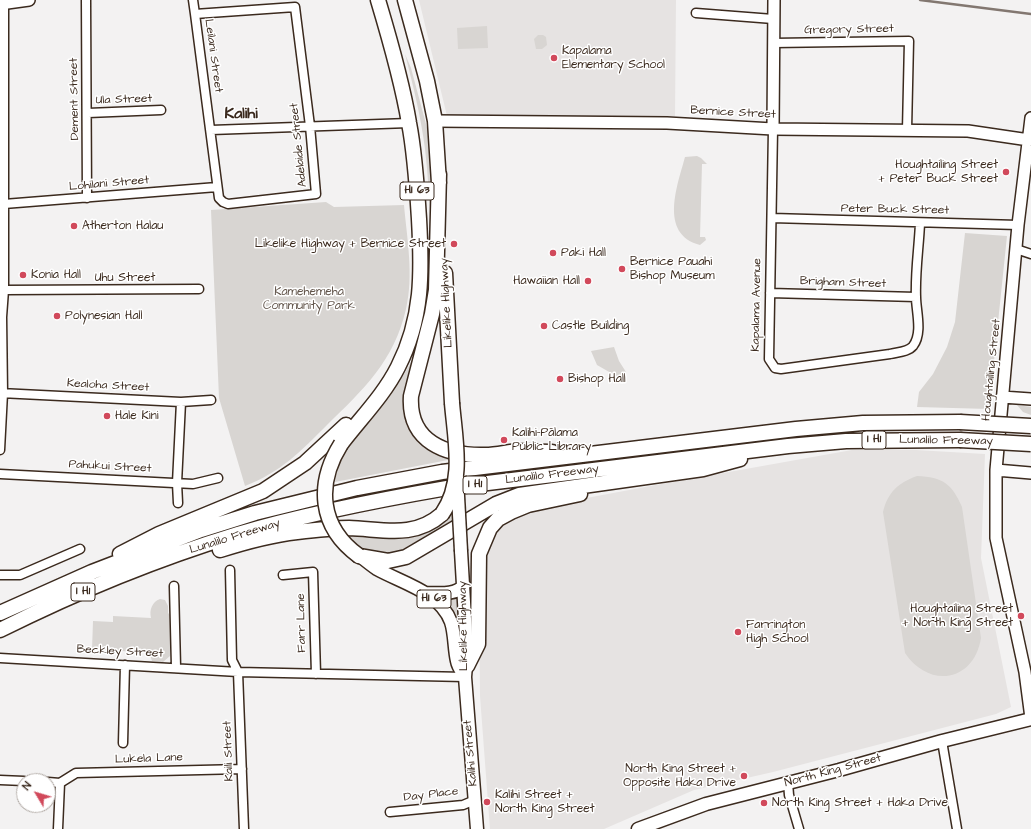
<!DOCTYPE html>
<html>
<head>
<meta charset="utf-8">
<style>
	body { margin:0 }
	#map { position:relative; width:1031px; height:829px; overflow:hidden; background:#f3f2f2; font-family:"Architects Daughter",sans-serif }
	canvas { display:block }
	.north { position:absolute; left:16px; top:773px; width:40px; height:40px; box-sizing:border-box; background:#fff; border:1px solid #b1aaa5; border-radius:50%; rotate:308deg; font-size:11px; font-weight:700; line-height:16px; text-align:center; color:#3b2a1e }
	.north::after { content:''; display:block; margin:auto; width:14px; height:18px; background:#d1495b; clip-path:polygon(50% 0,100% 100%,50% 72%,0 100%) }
</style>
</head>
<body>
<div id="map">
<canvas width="1031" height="829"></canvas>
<div class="north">N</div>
</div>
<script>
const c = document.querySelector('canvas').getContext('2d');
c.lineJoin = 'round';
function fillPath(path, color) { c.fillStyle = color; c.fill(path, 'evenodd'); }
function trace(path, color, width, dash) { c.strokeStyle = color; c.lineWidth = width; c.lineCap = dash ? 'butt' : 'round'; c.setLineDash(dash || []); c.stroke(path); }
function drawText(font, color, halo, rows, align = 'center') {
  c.font = font + ' "Architects Daughter",sans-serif'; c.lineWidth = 3; c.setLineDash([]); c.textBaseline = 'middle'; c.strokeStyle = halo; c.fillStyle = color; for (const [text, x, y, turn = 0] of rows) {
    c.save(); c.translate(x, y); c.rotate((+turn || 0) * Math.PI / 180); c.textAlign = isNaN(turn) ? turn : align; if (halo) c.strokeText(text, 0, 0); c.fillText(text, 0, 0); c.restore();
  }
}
fillPath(new Path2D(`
	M 419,0 L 676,0 L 675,116 L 447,116 Z
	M 852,450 L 916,450 L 985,454 L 981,558 L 1011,707 L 996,714 L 773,772 L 694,790 L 604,829 L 490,829 L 480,696 L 479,572 L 494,530 L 522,510 L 656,485 Z`), '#e6e3e2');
fillPath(new Path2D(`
	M 487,26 L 488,48 L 458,49 L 457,28 Z
	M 538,35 L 543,35 L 546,37 L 547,45 L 542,49 L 536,49 L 534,39 Z
	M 405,54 L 411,68 L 434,154 L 438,241 L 438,288 L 436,304 L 413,389 L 412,408 L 418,426 L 425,437 L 433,444 L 452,452 L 453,459 L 335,482 C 341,437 384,408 406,371 C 417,352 427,330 430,309 C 434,281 432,253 431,224 C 429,199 428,174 425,149 C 421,117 413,85 405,54 Z
	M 697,156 L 701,158 L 707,164 L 702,164 L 700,237 L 705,237 L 706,240 L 700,245 C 658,234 678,184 685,157 Z
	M 326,202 L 334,207 L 404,205 C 407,239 414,275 406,309 C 394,361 364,389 327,425 C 300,452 281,472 245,486 L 219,398 L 211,210 Z
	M 965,233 L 1007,236 L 989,409 L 917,407 L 919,392 L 933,374 L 947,347 L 955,322 Z
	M 614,347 L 619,361 L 626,372 L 618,377 L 597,365 L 591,351 Z
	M 1017,405 L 1031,407 L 1031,415 L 1023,412 Z
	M 917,476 C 943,477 952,484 962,507 L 981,638 C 974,682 929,689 905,653 L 883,512 C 888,492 898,483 917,476 Z
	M 456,506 L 456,522 L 400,555 L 371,553 L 355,543 L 348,533 L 445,519 Z
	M 465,592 L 461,626 L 455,612 L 443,597 Z
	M 160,599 L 165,600 L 168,606 L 168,613 L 172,617 L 170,629 L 170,656 L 163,662 L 152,661 L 149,652 L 92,650 L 93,621 L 113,622 L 113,616 L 151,618 C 149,610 152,602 160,599 Z`), '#d8d5d2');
trace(new Path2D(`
	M 920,0 L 1031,14`), '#827770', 2.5);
const street = new Path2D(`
	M 86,0 L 87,198
	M 193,0 L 195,14 L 219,198 L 223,202 L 228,204 L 316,194 L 310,126 L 295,7 L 195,14
	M 696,13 L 773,19
	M 773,43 L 909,41 L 907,130
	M 88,113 L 161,110
	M 773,129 L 769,359 L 775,368 L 781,369 L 890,354 C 898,352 908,352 913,346 C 923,333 916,311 916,297 C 915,272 919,247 920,223
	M 211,130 L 409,123
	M 4,204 L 217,187
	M 772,218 L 1018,225
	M 1016,249 L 1031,254
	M 4,290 L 199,289
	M 770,293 L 916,297
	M 0,393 L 181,402 L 211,400
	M 0,450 L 3,393 L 2,317 L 4,290 L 4,0
	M 0,474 L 193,484 L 218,478
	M 178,503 L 177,483 L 181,402
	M 230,570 L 232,660 L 238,672 L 244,829
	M 0,575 L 20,575 L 80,549
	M 283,575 L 313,572 L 316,674
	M 174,586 L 176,667
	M 0,658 L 238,672 L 465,677
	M 942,741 L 957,829
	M 123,743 L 125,665
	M 0,780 L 24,781
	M 48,782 L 60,783
	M 60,783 L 76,773 L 242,769
	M 788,783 L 789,795 L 799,829
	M 390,812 L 463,805 L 475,800
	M 58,829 L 60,783`);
const secondary = new Path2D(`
	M 0,4 L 29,0
	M 1031,118 L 1018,225 L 996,470 L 996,538 L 1025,672 L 1031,718
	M 435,121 L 667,123 L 773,129 L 968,131 L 1029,140
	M 773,129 L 774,0
	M 1002,397 L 1031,399
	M 996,470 L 1031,473`);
const primary = new Path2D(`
	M 461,551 L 467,653 L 465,677 L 477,829
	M 360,556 C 365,560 371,565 377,569 C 402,583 440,592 451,622 C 455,634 454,648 457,661 C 458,667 462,672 465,677
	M 425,593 C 437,593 456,596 464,585
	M 638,829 L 706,804 L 839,770 L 942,741 L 1031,719`);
const highway = new Path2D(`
	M 405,0 L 427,81 L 435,121 L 439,183
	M 439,174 L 436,290 L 432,314 L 411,396 C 408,442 446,456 485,455 C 496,455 507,452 518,451 C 530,451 541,452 552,452
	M 445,273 L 452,403
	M 341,444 C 360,419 384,395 398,367 C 423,318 422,272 419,219 C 417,187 415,154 409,123 C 402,81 390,40 378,0
	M 220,550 C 245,542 271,535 297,532 C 314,530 332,528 349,528 C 383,529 414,539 442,514
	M 120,554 L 159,534 L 263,491 L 305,463 L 346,425
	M 359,556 L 388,561 L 406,557 L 496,504 L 519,495 L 703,469 L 740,459
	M 0,613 L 92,572 L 201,530 L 255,513 L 357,488 L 442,472 L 796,429 L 863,423 L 960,422
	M 0,630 C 76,592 156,559 238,534 C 305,514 378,500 447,488 L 788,446 L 846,441 L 960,440
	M 467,666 L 478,644 L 479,554 L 490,528 L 498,519 L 511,512 L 528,505 L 580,494`);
trace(street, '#3b2a1e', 11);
trace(secondary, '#3b2a1e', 14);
trace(primary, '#3b2a1e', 15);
trace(highway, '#3b2a1e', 17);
trace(street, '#fff', 8);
trace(secondary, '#fff', 11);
trace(primary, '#fff', 12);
trace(highway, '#fff', 14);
const primaryBridge = new Path2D(`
	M 457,478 L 461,551`);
const highwayBridge = new Path2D(`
	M 960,422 L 1031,426
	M 960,440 L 1031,444
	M 341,444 C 316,484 319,527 359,556
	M 442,514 C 465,481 455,440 452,403`);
trace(primaryBridge, '#3b2a1e', 15, []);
trace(highwayBridge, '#3b2a1e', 17, []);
trace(primaryBridge, '#fff', 12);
trace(highwayBridge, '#fff', 14);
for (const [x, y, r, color] of [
	[554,58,4,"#d1495b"],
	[1006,172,4,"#d1495b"],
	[74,226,4,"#d1495b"],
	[454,244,4,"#d1495b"],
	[553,253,4,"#d1495b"],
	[622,269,4,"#d1495b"],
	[23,275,4,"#d1495b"],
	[588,281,4,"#d1495b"],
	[57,316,4,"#d1495b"],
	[544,326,4,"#d1495b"],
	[560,379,4,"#d1495b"],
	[107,416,4,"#d1495b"],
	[504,440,4,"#d1495b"],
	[1021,616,4,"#d1495b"],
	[738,632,4,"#d1495b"],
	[744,776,4,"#d1495b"],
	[487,802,4,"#d1495b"],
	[764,803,4,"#d1495b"]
]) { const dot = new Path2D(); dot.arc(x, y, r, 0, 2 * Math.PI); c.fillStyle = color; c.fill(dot); trace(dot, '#fff', 1.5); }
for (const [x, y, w] of [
	[417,191,34],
	[874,440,24],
	[475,485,24],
	[83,592,24],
	[434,599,34]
]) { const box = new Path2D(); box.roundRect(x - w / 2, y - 9, w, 18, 3); c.fillStyle = '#fff'; c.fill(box); trace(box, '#3b2a1e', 1); }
drawText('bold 11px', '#3b2a1e', null, [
	["HI 63",417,191],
	["I H1",874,440],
	["I H1",475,485],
	["I H1",83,592],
	["HI 63",434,599]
]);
drawText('12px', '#3b2a1e', '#fff', [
	["Gregory Street",849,30,-1],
	["Leilani Street",213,56,82],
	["Dement Street",75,99,-91],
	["Ula Street",124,100,-2],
	["Bernice Street",733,113,3],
	["Adelaide Street",299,145,-96],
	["Lohilani Street",109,184,-5],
	["Peter Buck Street",895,210,1],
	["Uhu Street",125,278],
	["Brigham Street",843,283,2],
	["Likelike Highway",447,303,-93],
	["Kapalama Avenue",757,305,-89],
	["Houghtailing Street",992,370,-84],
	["Kealoha Street",108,386,3],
	["Lunalilo Freeway",946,441,1],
	["Pahukui Street",110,467,3],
	["Lunalilo Freeway",552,475,-7],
	["Lunalilo Freeway",235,537,-17],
	["Farr Lane",302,623,-91],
	["Likelike Highway",464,626,-91],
	["Beckley Street",120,652,3],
	["Kaili Street",229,751,-92],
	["Kalihi Street",471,753,-95],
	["Lukela Lane",149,759,-2],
	["North King Street",833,771,-15],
	["Day Place",431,795,-7]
]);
drawText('12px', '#3b2a1e', '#fff', [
	["Kapalama",562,51],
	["Elementary School",562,65],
	["Houghtailing Street",998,165,"right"],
	["+ Peter Buck Street",998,179,"right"],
	["Atherton Halau",82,226],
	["Likelike Highway + Bernice Street",446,244,"right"],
	["Paki Hall",561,253],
	["Bernice Pauahi",630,262],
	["Bishop Museum",630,276],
	["Konia Hall",31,275],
	["Hawaiian Hall",580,281,"right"],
	["Polynesian Hall",65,316],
	["Castle Building",552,326],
	["Bishop Hall",568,379],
	["Hale Kini",115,416],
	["Kalihi-Pālama",512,433],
	["Public Library",512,447],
	["Houghtailing Street",1013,609,"right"],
	["+ North King Street",1013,623,"right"],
	["Farrington",746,625],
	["High School",746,639],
	["North King Street +",736,769,"right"],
	["Opposite Haka Drive",736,783,"right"],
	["Kalihi Street +",495,795],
	["North King Street",495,809],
	["North King Street + Haka Drive",772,803]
], 'left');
drawText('12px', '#62554b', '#fff', [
	["Kamehemeha",309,292],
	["Community Park",309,306]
]);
drawText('bold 16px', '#3b2a1e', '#fff', [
	["Kalihi",241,115]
]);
</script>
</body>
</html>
